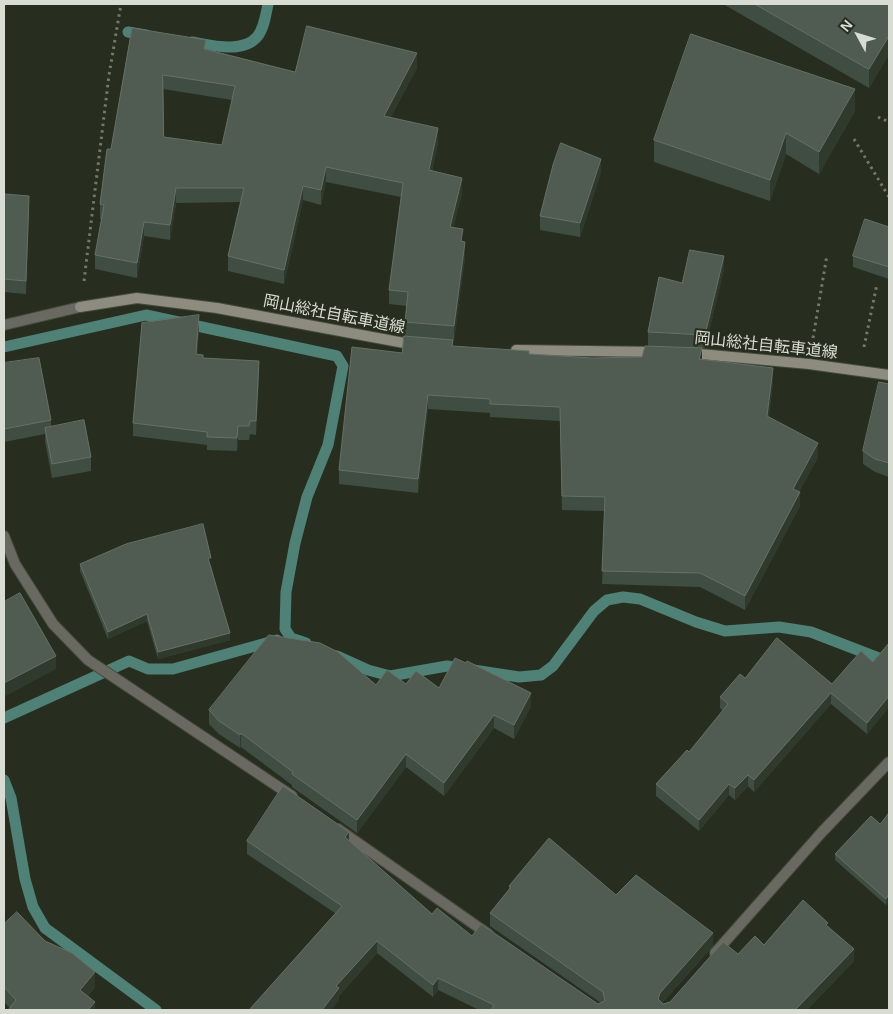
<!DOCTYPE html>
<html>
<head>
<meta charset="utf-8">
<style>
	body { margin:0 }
	#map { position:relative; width:893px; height:1014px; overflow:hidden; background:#282e1f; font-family:Helvetica,sans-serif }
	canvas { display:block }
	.frame { position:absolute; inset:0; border:5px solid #d8dcd3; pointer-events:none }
	.north { position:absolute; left:833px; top:10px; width:50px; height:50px; -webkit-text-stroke:4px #282e1f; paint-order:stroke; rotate:309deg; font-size:14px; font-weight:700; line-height:20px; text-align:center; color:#d8dcd3 }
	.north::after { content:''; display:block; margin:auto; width:18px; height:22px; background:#d8dcd3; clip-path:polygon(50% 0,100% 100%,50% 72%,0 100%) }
</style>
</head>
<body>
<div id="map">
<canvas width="893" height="1014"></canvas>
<div class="frame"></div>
<div class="north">N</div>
</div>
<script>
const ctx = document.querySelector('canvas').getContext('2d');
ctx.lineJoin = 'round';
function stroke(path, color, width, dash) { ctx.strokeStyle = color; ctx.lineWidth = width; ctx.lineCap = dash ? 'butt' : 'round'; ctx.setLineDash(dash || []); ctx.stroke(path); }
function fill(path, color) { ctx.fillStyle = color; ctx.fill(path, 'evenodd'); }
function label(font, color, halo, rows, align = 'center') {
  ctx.font = font + ' Helvetica,"Noto Sans JP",sans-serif'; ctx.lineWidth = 4.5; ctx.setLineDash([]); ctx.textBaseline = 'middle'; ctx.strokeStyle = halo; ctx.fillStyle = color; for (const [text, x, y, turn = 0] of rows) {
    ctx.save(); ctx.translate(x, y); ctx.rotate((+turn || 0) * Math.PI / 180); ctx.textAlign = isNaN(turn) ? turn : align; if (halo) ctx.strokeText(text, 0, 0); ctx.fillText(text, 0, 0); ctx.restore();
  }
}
stroke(new Path2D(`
	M128,32L146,35
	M192,42C210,45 242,54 257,37C264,29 266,14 268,4
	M4,347L146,315L337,356L343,366L328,445L307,497L295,543L286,592L285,629L291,638L306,643
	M337,656L368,670L390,676L447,666L519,677L541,675L553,666L594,611L607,600L623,597L640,599L696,622L725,631L779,627L811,632L889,662
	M4,718L129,661L148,669H173L277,640
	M4,780L11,798L25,879L33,907L45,928L156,1010`), '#4f8177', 11);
const street = new Path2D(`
	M4,325L80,307
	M4,536L15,564L53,624L88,660L292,796
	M338,829L488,934
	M715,953L822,832L889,762`);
const secondary = new Path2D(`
	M80,307L137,298L217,308L415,345
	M516,350L657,352
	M689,353L809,364L889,375`);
stroke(street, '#444a3c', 12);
stroke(secondary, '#444a3c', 12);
stroke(new Path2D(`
	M878,117L889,122
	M854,139L889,197
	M84,281L109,75L121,4
	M813,338L827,255
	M864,347L877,284`), '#73786b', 3, [2.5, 4]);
stroke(street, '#6a6961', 10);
stroke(secondary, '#8e8b7f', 10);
fill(new Path2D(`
	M723,4H889V54L869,88Z
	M132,28L206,49L295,72L417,68L390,118L438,143L432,171L462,193L453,228L463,242L465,257L454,340H453V346L529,354L592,358L642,357L648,346V332L682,283L724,269L705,348H702V359L773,382L769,417L818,457L799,492L800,506L745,610L700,587L602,584L605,511L562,510L560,421L490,417V413L428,409L418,493L339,484V470L402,353L405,336V322L407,306L389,304V290L401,197L326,182L321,205L303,200L284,284L228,271V256L240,202L176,203L170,240L144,236L137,278L95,269V255L102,219H100V204L111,149ZM163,89L232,100L222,145L164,137Z
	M855,111L819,174L786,154L770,201L654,162V140Z
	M601,172L580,237L540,230V216Z
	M4,194L29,209L26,294L4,292Z
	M889,227V279L853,267V256Z
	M199,329L197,355L203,358L259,374L256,435L250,434L249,440H238L237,451L207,450V445L133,436V423Z
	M4,363L51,420V427L91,457V471L52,478L45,441V434L4,442Z
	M889,384V477L875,472L863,464V451Z
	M80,564L211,565L230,640L158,659L147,621L108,639L80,571Z
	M889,643V707L867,734L831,704L754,792L748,786L735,800L729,795L699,831L656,796V784L689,752L723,711L720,708V697L745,678L832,684L873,662Z
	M406,684L439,688L531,706L514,739L494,728L444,796L406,767L357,833L292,787V785L241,747L240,748L219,734L209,724V710L376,685Z
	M889,813V901L886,905L835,860V854L880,824Z
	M247,841H349L432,914L598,1004L601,1003L490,926V913L509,890V886L616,895L713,946L662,1003L663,1004L670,1002L738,954L764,945L828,926L854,961L807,1010H479L438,990L433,997L377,953L339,996V1001L335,913L247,854Z
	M4,924L45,941L95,987L88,996L95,1010L10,1008L4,1002Z`), '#3f4d42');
fill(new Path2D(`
	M889,36V54L869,88V69Z
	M417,53V68L384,131V116Z
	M855,89V111L819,174V152Z
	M438,128V143L429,184V170Z
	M786,133V154L770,201V180Z
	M601,159V172L580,237V223Z
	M326,167V182L321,205V190Z
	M462,178V193L450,242V227Z
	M303,186V200L284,284V270Z
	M176,188V203L170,240V225Z
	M144,222V236L137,278V263Z
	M465,242V257L454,340V326Z
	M724,256V269L705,348V335Z
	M199,315V329L196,368V354Z
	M702,348V362L699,359Z
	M259,361V374L256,435V421Z
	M773,368V382L767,430V416Z
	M428,395V409L418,493V479Z
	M238,426V440L237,451V438Z
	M818,443V457L793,503V489Z
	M800,492V506L745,610V596Z
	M147,614V621L108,639V632Z
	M230,633V640L158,659V652Z
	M56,656V669L4,697V683Z
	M531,693V706L514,739V725Z
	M831,693V704L754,792V780Z
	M889,696V707L867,734V723Z
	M494,715V728L444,796V783Z
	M241,733V747L240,748V735Z
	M406,754V767L357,833V820Z
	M748,775V786L735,800V788Z
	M729,784V795L699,831V820Z
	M349,832V844L345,837Z
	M889,894V901L886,905V899Z
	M713,933V946L660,1005L658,999L660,993Z
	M377,941V953L339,996V1001L331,1010H322L336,986Z
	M854,949V961L807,1010H795Z
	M95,972V987L80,1005V990Z
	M438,978V990L433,997V985Z
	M95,1002V1010H88Z`), '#2f3a2d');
const building = new Path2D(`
	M755,4H889V36L869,69Z
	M307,26L417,53L384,116L438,128L429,170L462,178L450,227L463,229L461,241L465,242L454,326L405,322L408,292L389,290L403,183L326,167L321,190L303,186L284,270L228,256L244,188H176L170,225L144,222L137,263L95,255L104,205L100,204L107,149H111L132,28L206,40L204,49L295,72ZM163,75L235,86L222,145L164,137Z
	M691,34L855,89L819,152L786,133L770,180L654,140Z
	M561,143L601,159L580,223L540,216L553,165Z
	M4,194L29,196L26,281L4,279Z
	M865,219L889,227V267L853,256Z
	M690,250L724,256L705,335L648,332L659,277L682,283Z
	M199,315L196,354L203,355V358L259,361L256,421H250L249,426H238L237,438L207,437V432L133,423L142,323Z
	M404,336L453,340L452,346L529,351V354L592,358L642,357L645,346L702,348L699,359L773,368L767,416L818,443L793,489L800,492L745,596L700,573L602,571L605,497L562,496L560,407L490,404V399L428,395L418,479L339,470L352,347L402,353Z
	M39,358L51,420L4,429V363Z
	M879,382L889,384V463L875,459L863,451Z
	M84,420L91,457L52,464L45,428Z
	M203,524L211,558H208L230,633L158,652L147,614L108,632L80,564L126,544Z
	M20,593L56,656L4,683V602Z
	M269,635L320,643L338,652L376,685L387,670L406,684L416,671L439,688L455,658L466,663L467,661L531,693L514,725L494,715L444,783L406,754L357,820L292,774L293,772L241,733L240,735L219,721L209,710Z
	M777,638L832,684L861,651L873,662L889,643V696L867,723L831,693L754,780L748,775L735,788L729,784L699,820L656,784L687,750L689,752L728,704L720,697L740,674L745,678Z
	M283,786L349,832L345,837L432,914L437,908L472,936L481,924L598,1004L605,1001L603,992L490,913L511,887L509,886L549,838L616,895L636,875L713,933L660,993L658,999L663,1004L670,1002L723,942L738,954L755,936L764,945L803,900L828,923L826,925L854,949L795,1010H491L494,1005L438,978L433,985L377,941L336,986L339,988L322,1010H249L342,906L247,841Z
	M889,813V894L886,899L835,854L871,816L880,824Z
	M17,912L45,941L72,953L95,972L80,990L95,1002L88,1010H8L16,1000L4,987V924Z`);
fill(building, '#505c52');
stroke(building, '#657066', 1);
label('16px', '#d8dcd3', '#282e1f', [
	["岡山総社自転車道線",334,315,11],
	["岡山総社自転車道線",766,346,6]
]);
</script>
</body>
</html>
